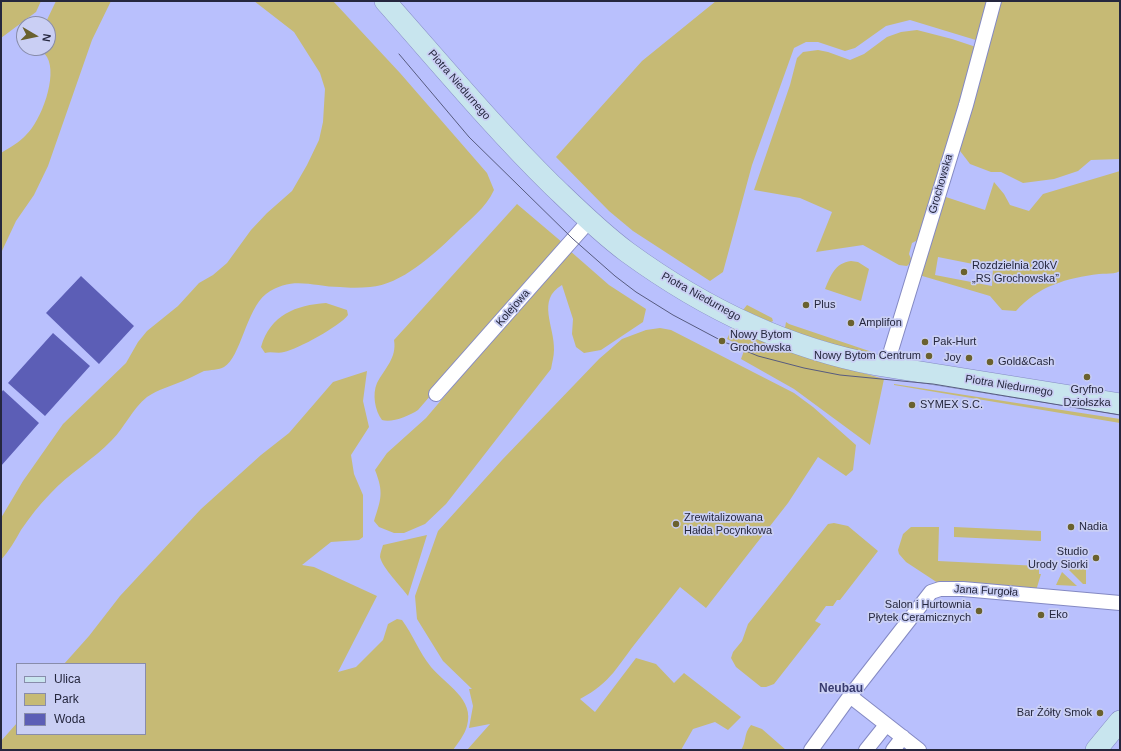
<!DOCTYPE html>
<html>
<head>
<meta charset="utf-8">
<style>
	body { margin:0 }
	#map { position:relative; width:1121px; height:751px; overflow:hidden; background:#b9c0fd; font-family:Helvetica,sans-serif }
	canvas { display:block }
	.frame { position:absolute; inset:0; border:2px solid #25273e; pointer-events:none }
	.legend { position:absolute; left:16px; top:663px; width:130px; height:72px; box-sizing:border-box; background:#cacff4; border:1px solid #888cab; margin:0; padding:5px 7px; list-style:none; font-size:12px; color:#25273e }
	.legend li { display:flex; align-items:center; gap:8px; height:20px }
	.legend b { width:20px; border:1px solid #888cab }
	.north { position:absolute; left:16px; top:16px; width:40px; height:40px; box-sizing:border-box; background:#cacff4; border:1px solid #888cab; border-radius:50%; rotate:99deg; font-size:11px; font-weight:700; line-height:16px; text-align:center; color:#25273e }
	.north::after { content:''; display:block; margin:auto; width:14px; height:18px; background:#6a612e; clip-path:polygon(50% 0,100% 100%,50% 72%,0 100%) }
</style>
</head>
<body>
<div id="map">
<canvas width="1121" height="751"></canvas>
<div class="frame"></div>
<ul class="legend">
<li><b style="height:5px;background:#c8e5ee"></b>Ulica</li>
<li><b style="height:11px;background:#c6ba75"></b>Park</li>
<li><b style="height:11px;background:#5c5eb6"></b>Woda</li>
</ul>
<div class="north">N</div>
</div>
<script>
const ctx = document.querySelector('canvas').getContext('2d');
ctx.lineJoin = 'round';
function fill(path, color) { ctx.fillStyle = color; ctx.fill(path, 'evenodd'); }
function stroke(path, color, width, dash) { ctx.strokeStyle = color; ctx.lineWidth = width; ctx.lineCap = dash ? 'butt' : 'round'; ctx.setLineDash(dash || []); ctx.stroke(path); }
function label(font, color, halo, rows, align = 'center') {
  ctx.font = font + ' Helvetica,sans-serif'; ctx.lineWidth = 3.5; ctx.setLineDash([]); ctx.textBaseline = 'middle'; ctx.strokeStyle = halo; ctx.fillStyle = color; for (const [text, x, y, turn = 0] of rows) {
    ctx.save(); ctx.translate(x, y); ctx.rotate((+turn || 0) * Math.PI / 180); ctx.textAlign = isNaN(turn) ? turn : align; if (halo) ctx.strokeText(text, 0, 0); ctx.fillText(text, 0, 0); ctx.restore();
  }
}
fill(new Path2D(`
	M1,1H41L36,12L1,38Z
	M56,1H111L92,40L48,166L34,195L16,221L1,253V153C9,148 20,142 26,135C41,121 58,76 47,57C45,54 42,51 39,48H48V24H45Z
	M254,1H333L400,73L487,173L494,190C486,208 469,220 455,234C434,254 401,285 370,287C360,288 349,288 340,287C313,287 292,275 266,294C246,310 241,357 224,367C219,370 210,370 204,371C197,374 191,378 183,381C171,386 159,389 147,397C132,409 125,427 112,440C93,460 69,473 50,494C39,505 30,517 21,530C15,541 9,551 1,560V518L23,481L63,424L126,363L138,342L147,331L178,306L199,283L213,275L227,263L251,230L267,213L292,191L307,165L319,140L323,122L325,89L320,73L294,32Z
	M716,1H991L979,41L910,20L886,26L855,48L845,51L818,42H806L794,48L752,165L723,272L710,281L633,231L609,211L556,157L642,61Z
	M1001,1H1120V159L1091,160L1078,171L1054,179L1023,183L1001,172H991L970,164L957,147Z
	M917,30L952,39L976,47L918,240L912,243L909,254L912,261L907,266L899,265L863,245L816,252L832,212L800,198L754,190L790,85L797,58L803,52L818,50L828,52L850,60L864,54L887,37L901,32Z
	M1120,171V271C1114,275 1106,273 1099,274C1067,278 1038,286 1016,311L1002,310L990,296L919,275L943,196L985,210L994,182L1004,194L1010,205L1029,211L1043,194ZM938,257L993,268L992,286L935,275Z
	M517,204L563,243L418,410C409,416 392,423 382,420C375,411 372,394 377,383C385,368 397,358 394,340Z
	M569,250L609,285L646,309L643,322L601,350L584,353L576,347L572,334L573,319L562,285C536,300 555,327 554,350C554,356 552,363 551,369L446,504L425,524L404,533H394L379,527L374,521C381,499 384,493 375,470L387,453L426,418Z
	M851,261L858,262L869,269L861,301L825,289C831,275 835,263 851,261Z
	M326,303L347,310L348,315C340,326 298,349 284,352C278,354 271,351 265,353L261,347C270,315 296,305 326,303Z
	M747,305L772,318L773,321L771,322L743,310Z
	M786,322L789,324L875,353L868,355L795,332L785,328Z
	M660,328L671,330L794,393L813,407L856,445L853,470L846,476L818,457L788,503L706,608L680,587C666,605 652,622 638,640C617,666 612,682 580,699L595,712L636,658L656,664L674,683L684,673L741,717L728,730L715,722L693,729L681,750H467L490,724L469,728L473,706L469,689H472L443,661L417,619L415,596L438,531L502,460L599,359L622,339L646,330Z
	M732,328L780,349L884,379L870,445L794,389L741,359L745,348L727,339Z
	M367,371L363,401L369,427L351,455L354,474L363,495V537L359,540L331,542L302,565L314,567L377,596L338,672L356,667L383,640L388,624L397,619L402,620C413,635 419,652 431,667C446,685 475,699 467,726C465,734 458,743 453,750H1V741L17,723V734H145V664H64L89,636L120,596L201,509L261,455L289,433L333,382Z
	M894,384L1120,419V423L894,385Z
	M834,523L848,526L878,551L840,600H837L833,606H826L815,621L821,624L774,684L766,687H761L736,667L731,658L733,652L742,641L748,624L828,524Z
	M911,527H939L938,561L1039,566V574H1041L1035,594L941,585L906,562L899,554L898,550L903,534Z
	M954,527L1041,531V541L954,537Z
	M427,535L408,596C401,586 383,569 380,557C380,553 382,549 383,545Z
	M1066,561L1086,562V584H1083L1066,567Z
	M1062,572L1077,586L1056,585Z
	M751,725L762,729L786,750H741C747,741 743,735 751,725Z`), '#c6ba75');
fill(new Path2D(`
	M81,276L134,326L99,364L46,313Z
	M53,333L90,366L45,416L8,383Z
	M3,390L39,423L1,466V393Z`), '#5c5eb6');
const street = new Path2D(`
	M886,367L966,105L994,1
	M436,394L589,221
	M850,696L919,750
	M811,750L850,696L931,592L940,589H963L1120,603
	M866,750L886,725
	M893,750L903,737`);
const secondary = new Path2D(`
	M385,1C440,63 493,127 552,185C576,208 600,232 627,252C701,306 786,348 877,365L1120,404
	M1096,750L1120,721`);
stroke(street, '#8489c3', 16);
stroke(secondary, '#8489c3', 22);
stroke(street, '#fff', 14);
stroke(secondary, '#c8e5ee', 21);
stroke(new Path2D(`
	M399,54L469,137L573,239L615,276L636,292L673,315L722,341L758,356L804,368L840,375L933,384L1120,415`), '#575b7f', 1);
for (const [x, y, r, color] of [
	[964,272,4,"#6a612e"],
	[806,305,4,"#6a612e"],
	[851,323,4,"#6a612e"],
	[722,341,4,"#6a612e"],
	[925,342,4,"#6a612e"],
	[929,356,4,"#6a612e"],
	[969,358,4,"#6a612e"],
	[990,362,4,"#6a612e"],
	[1087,377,4,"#6a612e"],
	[912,405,4,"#6a612e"],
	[676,524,4,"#6a612e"],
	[1071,527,4,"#6a612e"],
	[1096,558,4,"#6a612e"],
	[979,611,4,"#6a612e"],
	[1041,615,4,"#6a612e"],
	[1100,713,4,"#6a612e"]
]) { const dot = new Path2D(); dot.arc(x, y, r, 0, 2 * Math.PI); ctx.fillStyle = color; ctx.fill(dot); stroke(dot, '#cacff4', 1.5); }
label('11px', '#25273e', '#cacff4', [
	["Piotra Niedurnego",459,85,49],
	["Grochowska",941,184,-74],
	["Piotra Niedurnego",701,297,29],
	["Kolejowa",513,308,-49],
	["Piotra Niedurnego",1009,386,9],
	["Jana Furgoła",986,591,3]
]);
label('11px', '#25273e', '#cacff4', [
	["Rozdzielnia 20kV",972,266],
	["„RS Grochowska”",972,279],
	["Plus",814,305],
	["Amplifon",859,323],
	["Nowy Bytom",730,335],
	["Grochowska",730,348],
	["Pak-Hurt",933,342],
	["Nowy Bytom Centrum",921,356,"right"],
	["Joy",961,358,"right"],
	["Gold&Cash",998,362],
	["Gryfno",1087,390,"center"],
	["Dziołszka",1087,403,"center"],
	["SYMEX S.C.",920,405],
	["Zrewitalizowana",684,518],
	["Hałda Pocynkowa",684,531],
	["Nadia",1079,527],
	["Studio",1088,552,"right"],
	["Urody Siorki",1088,565,"right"],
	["Salon i Hurtownia",971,605,"right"],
	["Płytek Ceramicznych",971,618,"right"],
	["Eko",1049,615],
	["Bar Żółty Smok",1092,713,"right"]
], 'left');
label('bold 12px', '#393c6f', '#cacff4', [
	["Neubau",841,689]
]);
</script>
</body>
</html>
